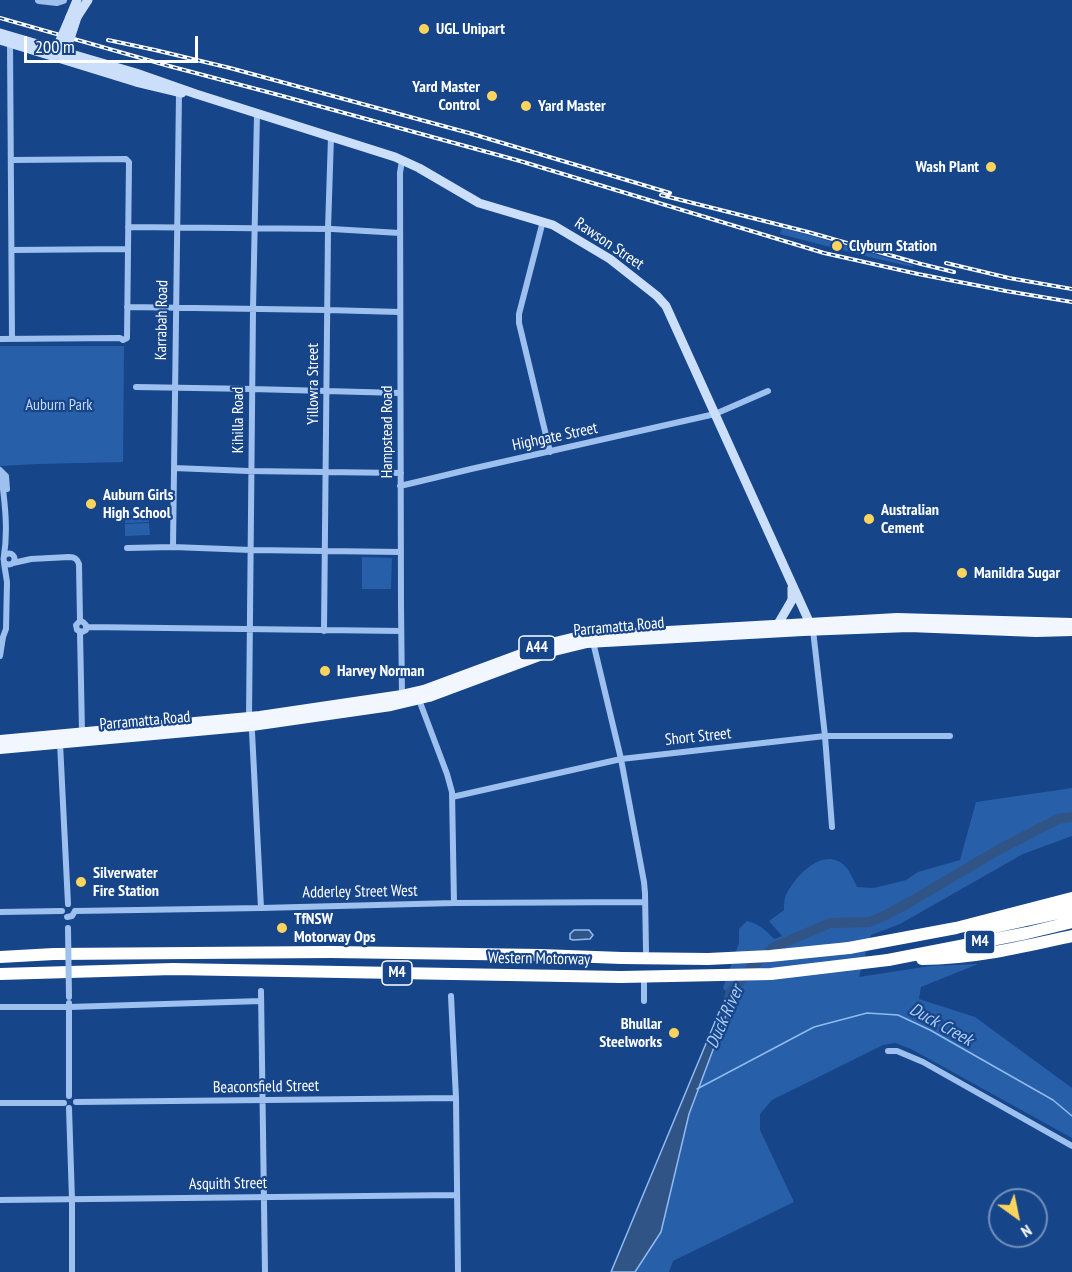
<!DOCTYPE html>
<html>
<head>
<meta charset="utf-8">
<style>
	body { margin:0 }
	#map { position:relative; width:1072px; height:1272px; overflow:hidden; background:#16458a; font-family:"PT Sans Narrow",sans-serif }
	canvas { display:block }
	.north { position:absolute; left:988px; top:1188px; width:60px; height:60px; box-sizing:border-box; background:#16458a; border:2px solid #738fb9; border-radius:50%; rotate:147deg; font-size:16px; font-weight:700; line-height:24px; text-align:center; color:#fff }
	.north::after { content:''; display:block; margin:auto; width:21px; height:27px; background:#ffd45c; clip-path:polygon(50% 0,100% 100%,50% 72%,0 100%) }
	.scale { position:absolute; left:24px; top:36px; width:174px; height:27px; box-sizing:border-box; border:3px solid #fff; border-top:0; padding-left:8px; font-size:18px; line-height:21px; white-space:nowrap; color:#fff; -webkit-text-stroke:4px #16458a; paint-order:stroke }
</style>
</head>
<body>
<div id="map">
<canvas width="1072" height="1272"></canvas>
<div class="north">N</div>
<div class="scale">200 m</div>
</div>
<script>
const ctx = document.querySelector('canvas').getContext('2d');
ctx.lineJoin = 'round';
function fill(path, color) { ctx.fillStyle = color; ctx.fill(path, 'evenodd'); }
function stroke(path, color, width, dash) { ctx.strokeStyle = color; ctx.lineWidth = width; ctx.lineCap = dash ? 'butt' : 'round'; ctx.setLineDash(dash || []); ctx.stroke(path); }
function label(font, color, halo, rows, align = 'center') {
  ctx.font = font + ' "PT Sans Narrow",sans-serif'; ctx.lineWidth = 4.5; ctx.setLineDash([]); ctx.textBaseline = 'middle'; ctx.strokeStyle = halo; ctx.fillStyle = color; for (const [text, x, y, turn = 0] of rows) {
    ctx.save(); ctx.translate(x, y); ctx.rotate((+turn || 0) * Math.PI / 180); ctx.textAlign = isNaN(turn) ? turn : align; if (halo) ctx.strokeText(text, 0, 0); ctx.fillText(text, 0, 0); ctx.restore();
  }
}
fill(new Path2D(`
	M782,228C826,239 869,253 913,265V267L865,256L780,234Z
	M0,346H124L123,462L38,464L0,466Z
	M149,510V522L125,523L124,511Z
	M149,523L150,535L125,536V524Z
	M362,557L392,558L391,589H362Z
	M1072,788V836L1023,854L900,924L871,935L859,977L930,966L978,964L921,987L919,999L975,1017L1072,1088V1138L911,1049L895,1043L883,1045L772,1100L760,1114V1130L794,1202L673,1261L669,1272H635L661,1232L689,1114L734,992L727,993L723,988L739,943V929L747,921C759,924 766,930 774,939L782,936L769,921L784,910C784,905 784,899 786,895C795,876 824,845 845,866C850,871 854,881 857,887L874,888L906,880L918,872L960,860L976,802Z`), '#285fa9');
const water = new Path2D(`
	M574,930H589L593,935L590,939L573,940L570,939V934Z
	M735,991L689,1114L661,1232L635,1272H611L727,993Z`);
fill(water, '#305486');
stroke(water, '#90bbf2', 1.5);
stroke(new Path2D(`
	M697,1089L814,1027L867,1013L898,1015L930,1030L1053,1100L1072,1116`), '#90bbf2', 1.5);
stroke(new Path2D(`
	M726,1005L731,992L750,969L774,947L830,923L869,922L886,915L910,902L998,850L1058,819L1072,817`), '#305486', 10);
stroke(new Path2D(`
	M10,43L12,339
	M257,113L253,309L249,717L252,732L261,908
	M402,160L400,173L401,606L402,696
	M543,221L519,314V323L550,452
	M128,227L332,229L400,233
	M12,250L127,249
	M127,307L327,310L400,312
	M0,339L120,338L123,340L127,338L129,162L126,159L11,160
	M136,387L252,389L400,393
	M174,468L248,471L401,473
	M0,470L6,476L7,489
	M0,476L2,480C5,505 8,530 4,556
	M400,486L471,469L715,414L768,391
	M173,547L179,93
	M127,548L173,547L251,550L401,552
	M3.5 559a5.5 5.5 0 1 1 11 0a5.5 5.5 0 1 1-11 0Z
	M13,563L31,559L69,557C75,557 77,559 79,564L80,621L76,625L77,630L82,632L86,630V625L83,622L80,621
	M87,627L401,631
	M813,630L825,736L832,827
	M324,631L328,229L331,137
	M80,632L82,732
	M593,642L621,759L644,882L645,893L646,951
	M0,656L3,637L6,629L7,582L4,563
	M418,697L447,774L452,792L454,903
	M60,743L68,904
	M452,797L621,759L825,736H950
	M75,911L261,908L454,903L645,902
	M0,912L62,911
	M67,917L72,916L75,911
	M261,991L265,1272
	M451,996L456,1098L458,1272
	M644,1001V983
	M69,1003V1096
	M0,1007H69L261,1001
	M888,1051H897L923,1062L1072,1146
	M76,1102L456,1098
	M0,1103H64
	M69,1108L72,1200V1272
	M0,1200L457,1195`), '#9ec0ef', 6);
stroke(new Path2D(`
	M39,0L57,2L63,0`), '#9ec0ef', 8);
stroke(new Path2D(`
	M70,17L77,0
	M77,17L88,0
	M0,33L136,73L196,94L395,157L419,168L479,203L553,225L610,259L657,296L666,306L812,628
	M0,40L136,82L182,93
	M778,624L792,600V588`), '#cbdefa', 9);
stroke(new Path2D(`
	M0,740L260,716L402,695L424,690L551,643L580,636L897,618L1072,623
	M0,749L252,726L391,706L429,697L550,652L587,643L803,631L909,627L1036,632L1072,631`), '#f2f7ff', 10);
stroke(new Path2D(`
	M976,931L1072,910
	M849,948L956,928L1072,898
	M0,957L54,954L331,952L540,955L622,958
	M922,959C973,959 1023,947 1072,936
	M888,960L1027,933L1072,922
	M0,974L173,969L621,977`), '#fff', 12);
const rail = new Path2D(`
	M0,18L169,66L275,94L520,161L824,253L918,274L1006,291L1072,302
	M108,40L155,50L230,68L469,133L670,193
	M661,195L808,232L921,264L954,272
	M946,263L1009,278L1072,289`);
stroke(rail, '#fff', 4);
stroke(rail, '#16458a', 1.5, [4.5]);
stroke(new Path2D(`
	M68,928L69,997`), '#9ec0ef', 6);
stroke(new Path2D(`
	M58,45L70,17
	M67,48L77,17`), '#cbdefa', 9);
stroke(new Path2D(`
	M622,958L708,959L770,956L849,948
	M621,977L771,974L888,960`), '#fff', 12);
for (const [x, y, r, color] of [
	[424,29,6,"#ffd45c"],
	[492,96,6,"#ffd45c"],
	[526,106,6,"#ffd45c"],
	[991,167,6,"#ffd45c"],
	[837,246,6,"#ffd45c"],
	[91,504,6,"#ffd45c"],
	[869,519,6,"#ffd45c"],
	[962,573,6,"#ffd45c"],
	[325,671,6,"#ffd45c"],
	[81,882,6,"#ffd45c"],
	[282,928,6,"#ffd45c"],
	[674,1033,6,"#ffd45c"]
]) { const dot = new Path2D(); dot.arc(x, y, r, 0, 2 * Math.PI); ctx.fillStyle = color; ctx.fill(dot); stroke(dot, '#16458a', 2); }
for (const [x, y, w] of [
	[537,648,36],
	[980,942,30],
	[397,973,30]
]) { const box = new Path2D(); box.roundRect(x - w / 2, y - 12, w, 24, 4.5); ctx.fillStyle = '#16458a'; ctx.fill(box); stroke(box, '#fff', 1.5); }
label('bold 15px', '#fff', null, [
	["A44",537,648],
	["M4",980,942],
	["M4",397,973]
]);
label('bold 16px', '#fff', '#16458a', [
	["UGL Unipart",436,29],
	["Yard Master",480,87,"right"],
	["Control",480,105,"right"],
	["Yard Master",538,106],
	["Wash Plant",979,167,"right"],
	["Clyburn Station",849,246],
	["Auburn Girls",103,495],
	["High School",103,513],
	["Australian",881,510],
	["Cement",881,528],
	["Manildra Sugar",974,573],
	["Harvey Norman",337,671],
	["Silverwater",93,873],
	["Fire Station",93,891],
	["TfNSW",294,919],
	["Motorway Ops",294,937],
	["Bhullar",662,1024,"right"],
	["Steelworks",662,1042,"right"]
], 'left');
label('16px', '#fff', '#16458a', [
	["Rawson Street",609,244,34],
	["Karrabah Road",162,320,-89],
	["Yillowra Street",313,384,-90],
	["Kihilla Road",238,420,-90],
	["Hampstead Road",387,432,-90],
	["Highgate Street",555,437,-12],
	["Parramatta Road",619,627,-5],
	["Parramatta Road",145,721,-5],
	["Short Street",698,737,-6],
	["Adderley Street West",360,892,-1],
	["Western Motorway",539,959,1],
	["Beaconsfield Street",266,1087,-1],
	["Asquith Street",228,1184,-1]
]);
label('16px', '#c4dbfb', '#16458a', [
	["Auburn Park",59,405]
]);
label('italic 18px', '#aacbf6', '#16458a', [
	["Duck River",725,1017,-66],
	["Duck Creek",941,1025,29]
]);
</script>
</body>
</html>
